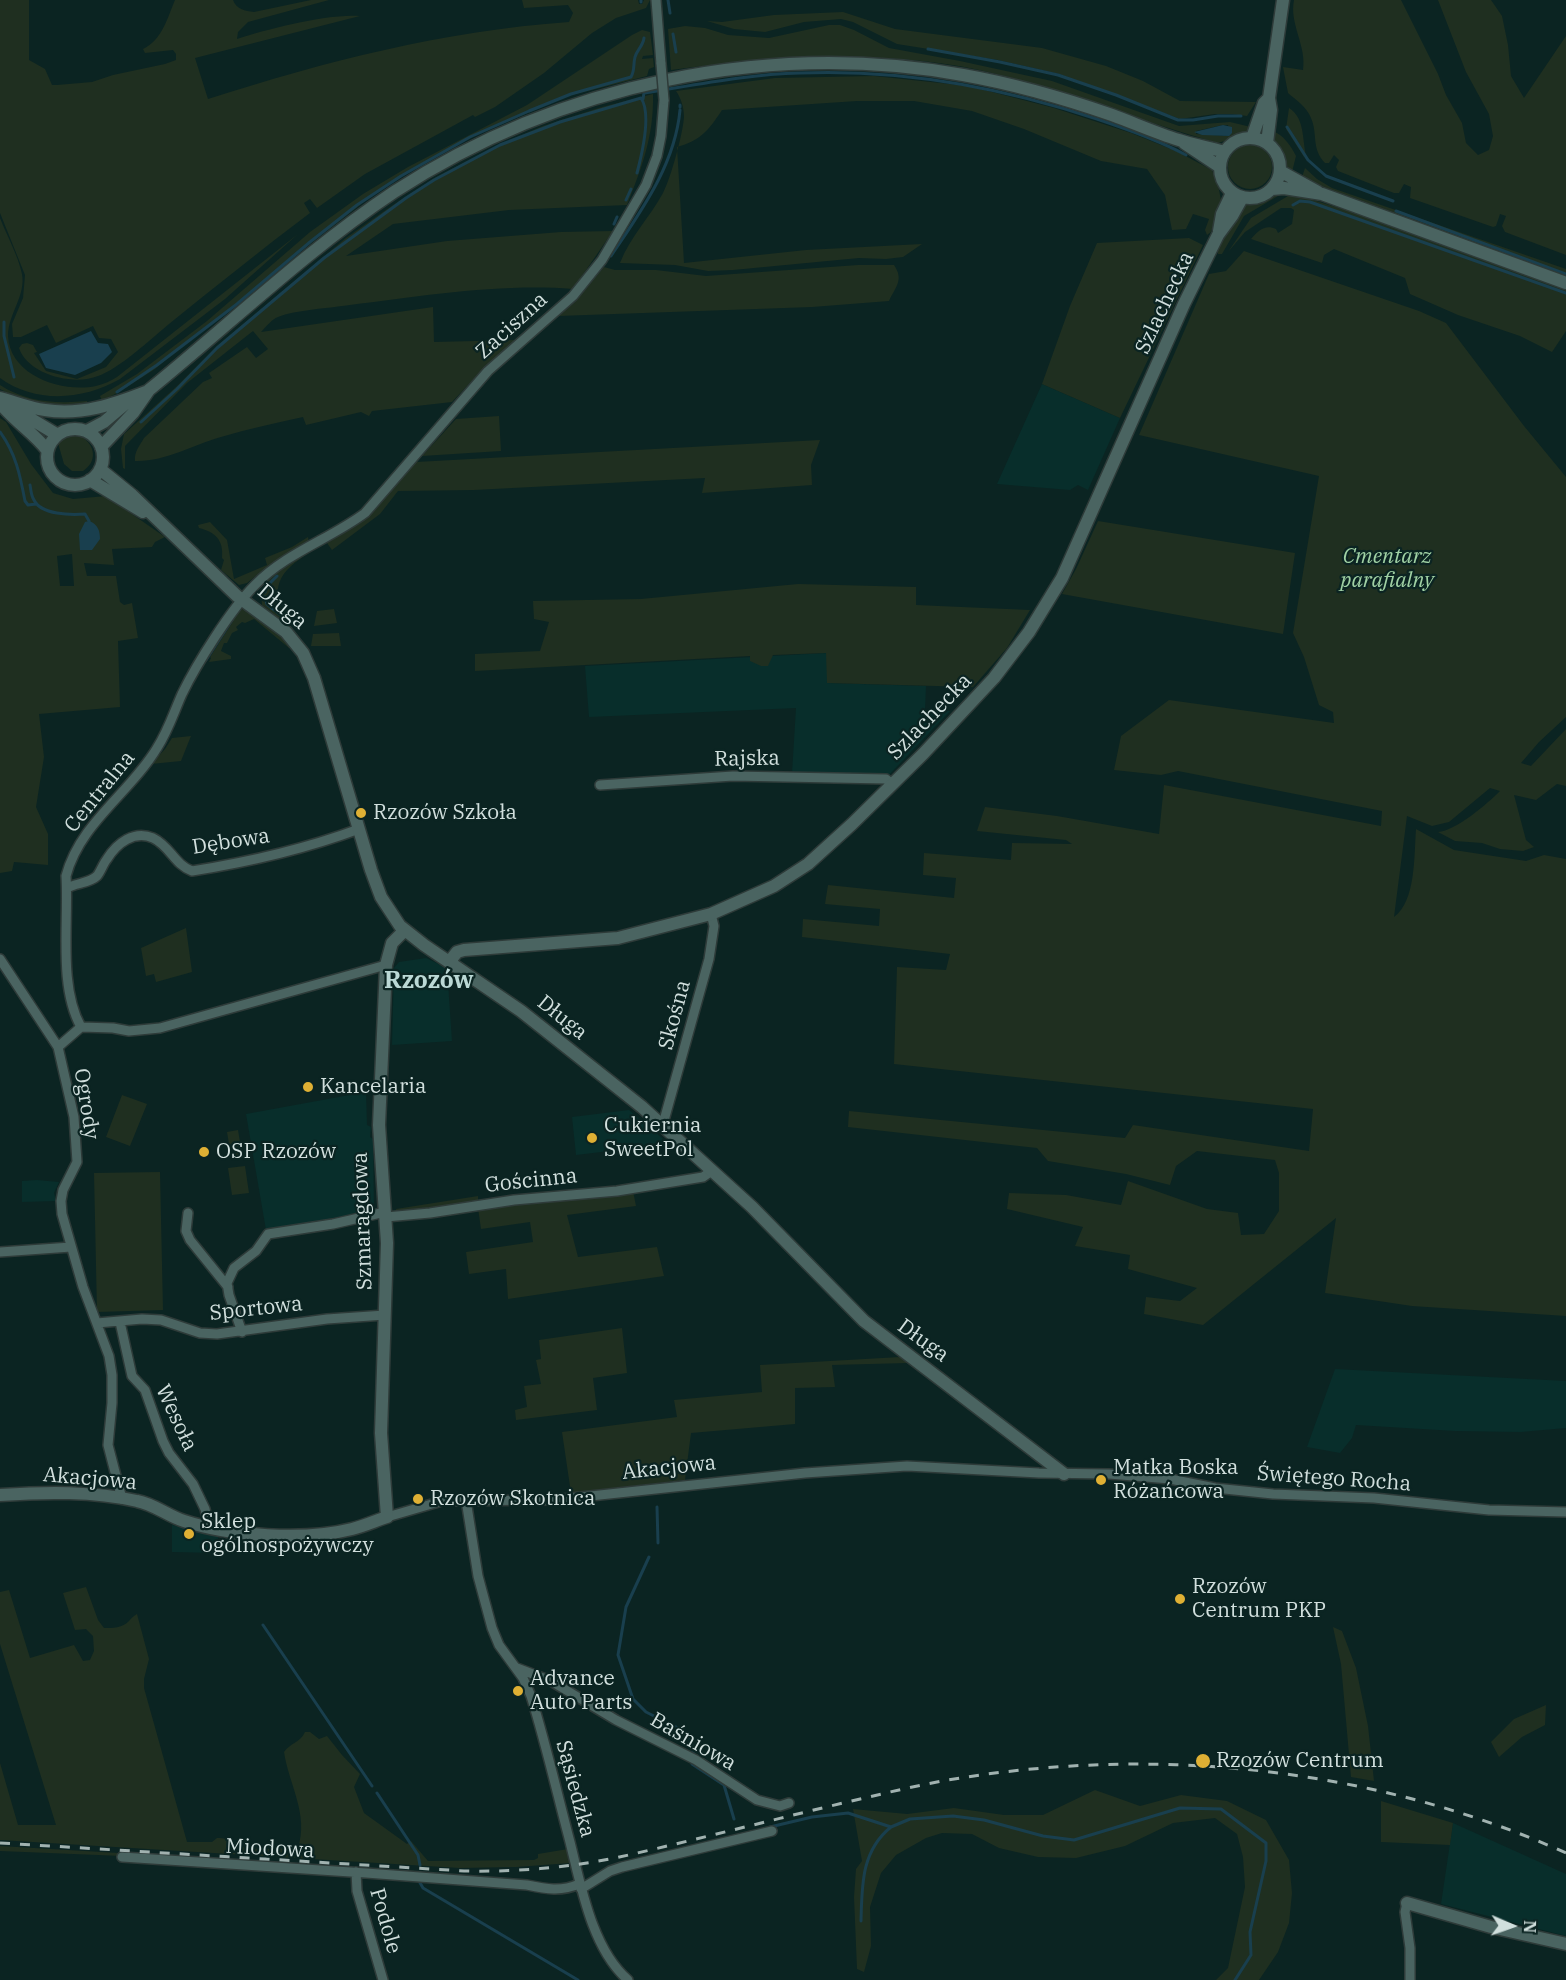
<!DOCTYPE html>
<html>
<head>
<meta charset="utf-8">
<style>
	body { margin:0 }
	#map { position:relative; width:1566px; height:1980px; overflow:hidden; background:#0b2422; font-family:"IBM Plex Serif",serif }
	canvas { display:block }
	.north { position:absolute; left:1482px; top:1896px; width:60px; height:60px; -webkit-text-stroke:4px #0b2422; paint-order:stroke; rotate:92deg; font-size:16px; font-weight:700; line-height:24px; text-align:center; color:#d1dfdd }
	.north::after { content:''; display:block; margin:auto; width:21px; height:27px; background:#d1dfdd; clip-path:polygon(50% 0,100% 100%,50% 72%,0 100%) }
</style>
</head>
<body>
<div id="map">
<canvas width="1566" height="1980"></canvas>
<div class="north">N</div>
</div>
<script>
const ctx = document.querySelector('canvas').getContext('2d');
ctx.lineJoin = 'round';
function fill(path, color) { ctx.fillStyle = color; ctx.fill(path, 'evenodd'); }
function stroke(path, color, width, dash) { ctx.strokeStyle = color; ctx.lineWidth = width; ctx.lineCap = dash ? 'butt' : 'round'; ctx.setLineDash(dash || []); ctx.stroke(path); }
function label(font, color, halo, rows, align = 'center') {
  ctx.font = font + ' "IBM Plex Serif",serif'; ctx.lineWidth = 4.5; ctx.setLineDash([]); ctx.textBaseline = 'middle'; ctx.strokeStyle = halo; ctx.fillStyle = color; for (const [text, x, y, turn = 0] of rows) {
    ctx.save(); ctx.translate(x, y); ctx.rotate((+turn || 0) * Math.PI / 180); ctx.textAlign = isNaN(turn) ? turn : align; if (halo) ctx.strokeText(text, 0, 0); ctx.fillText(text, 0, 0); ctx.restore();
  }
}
fill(new Path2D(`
	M1042,384L1120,418L1088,490L1078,485L1070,490L997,484Z
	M827,653V683L926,686L925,710L950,711L890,774L792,773L796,708L589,717L585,666Z
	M426,958L447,968L452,1041L392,1045L394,968L399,962Z
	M366,1092L367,1125L371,1127L370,1137L373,1139L374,1209L330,1219L266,1230L246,1114Z
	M629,1110L669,1144L576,1155L572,1117Z
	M37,1180L59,1182L54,1193L56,1201L22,1202V1181Z
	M1335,1369L1566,1381V1428L1521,1432L1455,1431L1356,1425L1352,1438L1340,1453L1307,1447Z
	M172,1525L218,1535V1553L172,1552Z
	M1453,1823L1566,1874V1936L1441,1904Z`), '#082e2b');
fill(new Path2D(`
	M0,0H29V60L45,69L52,85H57L92,82L113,75L165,64L176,60V54L173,50L145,53L143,49C162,40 167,19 175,0H233C236,9 245,11 254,12L311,0H329L248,22L238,32L237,39C266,29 331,13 360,16L195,58L208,99C327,61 443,31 569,22L573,13L568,5L524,8L522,0H638L639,4H642L644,0H650L646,8L616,18L592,33L544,73L495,107L475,117L473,115L365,174L317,208L310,199L304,203L310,213C262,249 215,287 169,324C151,339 119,369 98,376C74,386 28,375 19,348L22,344L27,343L33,345L37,352L34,353L46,371L77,379L106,367L118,352L111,339L99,338L93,326L56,343L47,325L21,337H13L12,324L23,298L25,275L0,213Z
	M1294,0H1401L1438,74L1446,95L1462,123L1466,143L1478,155L1489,150L1493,136L1489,114L1466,72L1438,0H1491L1502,16L1508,45L1511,76L1524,98L1566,36V255L1505,232L1502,226L1506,216L1500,214L1496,226L1493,227L1410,198L1411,187L1404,184L1399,193H1394L1338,171L1336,167L1339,160L1334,155L1329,163H1325C1311,148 1318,134 1311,118C1306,106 1297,101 1288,93L1283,67L1303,70C1307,46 1289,24 1294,0Z
	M843,12L895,29L1042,48L1106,66L1143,81L1180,101L1256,102L1247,116L1231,114H1215L1180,119L1059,74L998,60L897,44L853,22L841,19L804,22L765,32L734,29L707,21L722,22L774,15Z
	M829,25H840L854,30L889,48L960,61L1052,81L1179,126L1230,122L1251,127L1243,135L1218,143C1145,123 1075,94 1001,75C893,48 781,56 671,70L668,29L685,26L705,28L728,35L769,38ZM1223,125H1228L1229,136L1196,134V131Z
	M642,30L650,32L653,55L643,56L642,59L653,58L654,67L649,69L647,76L568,96L474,136L417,166L373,195L300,252L238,305L183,345L155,369L119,392L102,401L100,396L137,374L207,321L310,232L363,194L408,167L527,105L632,35Z
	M874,76L969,86L1054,108L1131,133L1176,151L1212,170L1218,185L1221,200L1211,232L1207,235L1205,230L1209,219L1193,214L1186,229L1172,230L1165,195L1147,169L1101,161L1024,129L972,111L914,101H857L722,110C709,130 700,141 677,147L684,263L806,250L922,244L903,257L886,259L859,258L733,270L708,271L675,265L620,263C630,237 650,217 663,193C671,178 683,133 684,117C684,108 681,98 676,91L775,78Z
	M653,94C654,136 642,167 627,205L509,210L393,224L346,256L447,241L561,232L613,231L573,289C503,283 420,296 350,305C331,308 295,310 278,317C272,319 266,327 261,332L433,307L434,342L516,340L484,368L452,402L372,411L369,416L361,412L306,425L303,417C276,423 248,429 221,437C193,445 164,462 135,461C134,452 140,445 144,438L203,382L212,378L209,373L247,347L256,358L268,349L253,331L187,383L125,446V469L123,468L121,449L124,434L176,387L218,345L346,238L393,205L436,177L498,145L543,126L602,107Z
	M1289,108C1305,118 1302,139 1306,155L1304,157L1286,129Z
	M1272,131C1283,134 1291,146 1296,156L1292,172C1285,167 1273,140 1272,131Z
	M1228 167a22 22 0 1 1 44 0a22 22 0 1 1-44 0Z
	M1305,168L1317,179L1332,188L1566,269V276L1340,195L1302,177Z
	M1279,191L1283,193L1244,216L1222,254H1218V248L1243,207C1249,202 1271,195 1279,191Z
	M1296,195L1360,214L1566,290V331L1552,352L1520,336L1458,315L1410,294L1405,278L1334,249L1324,255L1322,263L1251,239C1258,231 1265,224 1276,229L1278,233L1292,224L1294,210L1291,208H1281L1245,232L1228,252L1251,218L1288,196Z
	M0,218C7,236 18,255 22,274C26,296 8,314 8,336C10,376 62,393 96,386C104,384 111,381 117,377L298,234L225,299L120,379C83,400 36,404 0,378Z
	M1189,238L1203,245L1120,418L1042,384L1070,306L1097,243Z
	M1244,251L1419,311L1446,323L1524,426L1566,477V717L1539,742L1521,763L1531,766L1566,729V786L1557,784L1536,800L1514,795L1526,840L1534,847L1523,851L1500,849L1482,843L1455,841L1438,832C1456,831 1488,803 1500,791L1490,788L1449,822L1432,826L1407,816L1394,917C1416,901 1414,856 1416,829L1454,850L1526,861L1544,855L1566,859V1316L1412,1306L1325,1293L1336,1218L1203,1325L1144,1314L1146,1297L1180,1301L1197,1288L1128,1269L1130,1255L1075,1246L1083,1227L1007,1209L1009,1193L1066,1195L1121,1205L1128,1181L1207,1209L1238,1213L1241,1235L1264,1234L1279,1211V1173L1275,1160L1197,1151L1176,1166L1170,1185L1126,1174L1048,1161L1037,1148L848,1127L849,1111L1125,1138L1133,1125L1309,1151L1313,1109L894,1064L897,967L946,970L950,954L802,937L803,919L879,926L880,909L825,904L828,885L954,898L956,878L923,875L924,853L1011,860L1012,843L1072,844L1066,840L977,831L985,807L1057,816L1159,834L1164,785L1381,826L1382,811L1178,771L1161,775L1114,770L1121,736L1169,700L1334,723L1333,712L1319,705L1304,657L1293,633L1319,476L1139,435L1209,274L1226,271Z
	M858,265H894C904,280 896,286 889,301L812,307L558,316L575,302L604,267L615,270H656L706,276Z
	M0,385C26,402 56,404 87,401L89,407C56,407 30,406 0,389Z
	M499,416L501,451L422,456L456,419Z
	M0,418L6,422L31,464L53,493L73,499L106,496L165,537L155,542L152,547L112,549L114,565L84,563L87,576H116L120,602L124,605L132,603L138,638L118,641L120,707L39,714L44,757L36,807L48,834V865L14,862L12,871L0,873ZM72,554L74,586H60L57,556Z
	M69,435L82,437C96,446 97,462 83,471H72L64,464L58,443L60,440Z
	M820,440L811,465L812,485L702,493L705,478L474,490L398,491L380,514L332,550L327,543L363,519L416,462Z
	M1098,521L1295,553L1283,634L1062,594L1076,569Z
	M210,522L227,540L234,579L267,565L265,558L292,547L308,537L309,543L262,574L261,572L247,583L239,585L221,570L224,560L222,558C224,540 215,532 199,528L198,525Z
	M311,549L312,551C278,572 268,587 288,625L262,605L261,590L268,581L266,579L279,569Z
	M798,584L916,587V605L1030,610L1007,648L973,687L827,683L826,653L773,655L768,666H761L750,661V656L475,671V654L540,651L549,622L534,619L533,601L641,599Z
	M242,609C259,610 281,635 293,647L289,648L254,619L245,623L242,622L236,627L238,630L232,633L227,643H224L221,651L231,656V659L209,662L211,658L210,657L233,621L231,619Z
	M334,609L337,623L314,626L317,611Z
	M339,633L341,646H311L313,634Z
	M191,736L181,761L151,764L165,749L172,738Z
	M186,928L192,972L156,982L154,974L146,976L141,948Z
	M122,1095L147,1104L130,1146L106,1137Z
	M238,1130L242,1154L231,1156L227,1132Z
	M245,1166L249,1193L232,1195L228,1168Z
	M160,1172L163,1310L97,1312L94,1173Z
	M633,1191L636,1206L567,1215L578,1257L657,1247L664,1276L508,1299L506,1269L469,1274L466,1252L533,1242L530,1222L481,1229L478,1208Z
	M478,1196V1201L430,1210L397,1213L396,1209Z
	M622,1328L627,1373L593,1378L597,1410L516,1420L515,1410L527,1407L524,1386L541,1384L536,1360L541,1359L539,1340Z
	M900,1357L908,1363L832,1365L835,1387L795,1388V1424L691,1433L685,1480L571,1493L562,1432L677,1417L674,1400L762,1392L760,1365Z
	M86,1587L98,1620L104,1628C112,1628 123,1628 129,1621C131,1619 133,1616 137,1614L149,1659L144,1679V1688L187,1842H212L217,1838C233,1838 228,1844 239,1846C258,1851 279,1848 298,1848C309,1814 289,1785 284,1752C290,1743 300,1743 305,1732H310L319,1739L327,1736L342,1755L360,1774L354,1787L364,1813L407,1844L411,1841L428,1861L534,1860L538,1858V1854L568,1849L571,1863L516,1867L460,1868L0,1840V1763L18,1825H56L0,1644V1592L9,1590L30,1658L74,1645L83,1661L90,1660L94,1651L93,1636L86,1629L75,1630L63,1593Z
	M1333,1627L1342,1631L1356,1668L1368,1726L1374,1781L1351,1777L1341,1664Z
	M1546,1705L1545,1725L1522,1737L1499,1757L1491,1742L1514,1719Z
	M1095,1790L1140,1806L1181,1795L1227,1801L1266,1820L1289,1860L1292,1893L1289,1923L1278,1952L1259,1980H1216L1228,1968L1245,1887L1243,1857L1237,1834L1215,1818L1173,1823L1125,1846L1076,1858L1038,1857L999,1848L972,1834L942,1833L926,1838L896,1855L881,1873L870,1907L871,1946L864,1972L857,1969L854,1897L856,1869L862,1861L853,1809L907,1814L954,1808L1004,1815H1043Z
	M1381,1801L1453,1823L1450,1845L1381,1842Z
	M0,1846L357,1867L416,1871L415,1874L122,1856L0,1851Z`), '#1f2f20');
fill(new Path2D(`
	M1223,125L1232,127V133L1229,136L1202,135L1194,132Z
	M91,331L98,343L108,344L112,352L101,363L75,375L46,368L39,354Z
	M89,521C98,524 100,531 100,539L92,550H80L79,534L85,522Z`), '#193f4e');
stroke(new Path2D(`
	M641,0V2
	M668,0L670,13
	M673,34L676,52
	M928,49L1000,62L1058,75L1116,95L1178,120H1193L1218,116H1241
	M643,99L644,93L651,92C700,84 751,74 800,73C901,69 1001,87 1097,119C1127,129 1158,140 1186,155
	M680,107V105
	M1287,127L1308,160L1326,176L1393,201
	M626,200L631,189
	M1293,205L1300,201L1310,202L1566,293
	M1396,211L1566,274
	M614,224L617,217
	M611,256C641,211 675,165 680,110
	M4,322V336L14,377
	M117,392L157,365L237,304L310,242L357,205L401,176L470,137L529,111L571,94L631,77C635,70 633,65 635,57C637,50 643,46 644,38
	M141,422L177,389L217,348L324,258L406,198L434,180L500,145L560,122L641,98C652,114 642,154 637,173
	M0,432C16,454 20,475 25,501L28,505L36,504
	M30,485C31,490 31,496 34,500C41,515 71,515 85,514L89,521
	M265,592L267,586L277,576
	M265,597L267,604L282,616
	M206,660L232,620
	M657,1507L658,1543
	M649,1557L626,1607L618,1655L633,1699L646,1712L680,1729
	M263,1625L372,1786
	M689,1735L694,1753
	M692,1764L724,1785L734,1819
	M377,1793L418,1855L420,1865
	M770,1827L812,1817L848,1813L891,1827L910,1819L953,1816L984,1820L1043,1836L1074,1840L1180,1808L1221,1809L1266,1843V1861L1250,1932L1251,1955L1235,1980
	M419,1881L423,1888L578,1980
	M861,1921C862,1886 861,1851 891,1827`), '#193f4e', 3);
const street = new Path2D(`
	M656,0L661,64
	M600,785L733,776L886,779L892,784
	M67,888C76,883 90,883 97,876C101,871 103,864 107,859C117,843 134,830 153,838C170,846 175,865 192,871C249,862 305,849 359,829
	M0,959L58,1047
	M81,1027C58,986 69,922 66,876C80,823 130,793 157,748C168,731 174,712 182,694C197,663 231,609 255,585C286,553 330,539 365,513L488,371L573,296L602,260L646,185L657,156L661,136L664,100
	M663,1124L709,959L714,926L711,914
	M188,1213L186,1231L190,1240L228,1287
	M386,1217L430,1213L514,1200L617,1191L703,1177L713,1170
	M0,1252L71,1247
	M120,1322L132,1376L145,1390L163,1441L169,1453L193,1484L205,1509L209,1527
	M97,1323L142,1319L161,1320L200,1333L217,1334L327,1319L385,1315
	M242,1332L229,1295L227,1283L234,1268L256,1251L268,1234L333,1224L385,1212
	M122,1499L108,1445L112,1403V1375L109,1356L83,1287L62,1214L61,1201L63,1190L77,1162L74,1117L58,1047L81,1027L113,1028L129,1031L160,1028L386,965
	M466,1500L478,1576L492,1628L499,1645L523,1678L531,1696C546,1744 557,1793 570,1842C581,1886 592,1949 628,1980
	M387,1517L442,1501L553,1500L805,1473L907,1466L1039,1473L1109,1474L1170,1479L1215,1488L1273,1494L1374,1498L1489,1510L1566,1512
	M517,1668L551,1681L616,1720L696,1760L757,1800L780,1806L789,1803
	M122,1857L366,1873L527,1885C546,1889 561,1892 579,1884
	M356,1872L357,1891L383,1980
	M581,1889L610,1871L622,1867L772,1831
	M1407,1903L1405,1912L1410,1948V1980`);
const secondary = new Path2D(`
	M1220 168a30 30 0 1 1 60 0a30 30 0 1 1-60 0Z
	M1252,138L1264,103L1269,98
	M1184,143L1220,167
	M1267,143L1271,110L1269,98L1283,0
	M1280,171L1318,192
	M1272,189L1284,188L1322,194L1566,283
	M1219,231L1222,214L1232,193
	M0,398C15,402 29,408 45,410C81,416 115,404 148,391
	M0,403C14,421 33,432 47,450
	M11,407L56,434
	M47 457a28 28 0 1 1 56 0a28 28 0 1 1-56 0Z
	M87,431L104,422L130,400
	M101,447L133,413L149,390C230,324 307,250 394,192C560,84 768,40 963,75C1014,84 1063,98 1112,115C1134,123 1156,133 1179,140C1194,145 1209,147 1224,152
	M100,469L132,495L237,596L286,632L303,653L314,678L371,870L381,897L400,926L424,945L521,1011L642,1107L752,1207L864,1321L1064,1474
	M90,480L143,512
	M450,961L457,952L464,950L618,938L711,914L774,886L808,864L852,824L923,754L994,678L1029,632L1062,578L1184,304L1218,235L1232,216L1242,198
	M0,1495C45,1492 93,1491 137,1501C154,1504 168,1516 184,1521C230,1536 305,1541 352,1529C364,1526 375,1521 387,1517L381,1433L387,1243L379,1125L386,965L392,943L405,930
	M1407,1903L1491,1927L1566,1944`);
stroke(street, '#2e3b39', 12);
stroke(secondary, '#2e3b39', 15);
stroke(street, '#4a6461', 9);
stroke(secondary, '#4a6461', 12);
stroke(new Path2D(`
	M0,1843L464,1871C516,1872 564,1868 615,1858C692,1841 767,1821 843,1803C878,1795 913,1786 948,1780C1155,1745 1374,1767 1566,1853`), '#a1b2b0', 3, [10, 10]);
const streetBridge = new Path2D(`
	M661,64L664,100`);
stroke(streetBridge, '#2e3b39', 12, []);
stroke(streetBridge, '#4a6461', 9);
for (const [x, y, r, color] of [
	[361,813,6,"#dfb034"],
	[308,1087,6,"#dfb034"],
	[592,1138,6,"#dfb034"],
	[204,1152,6,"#dfb034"],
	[1101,1480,6,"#dfb034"],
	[418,1499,6,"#dfb034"],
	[189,1534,6,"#dfb034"],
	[1180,1599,6,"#dfb034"],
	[518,1691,6,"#dfb034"],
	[1203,1761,8,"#dfb034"]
]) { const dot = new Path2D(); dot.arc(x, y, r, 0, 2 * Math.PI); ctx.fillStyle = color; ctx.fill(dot); stroke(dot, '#0b2422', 2); }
label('21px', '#d1dfdd', '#0b2422', [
	["Szlachecka",1165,303,-65],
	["Zaciszna",512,326,-42],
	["Długa",282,607,40],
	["Szlachecka",930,717,-46],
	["Rajska",747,759,-1],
	["Centralna",100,792,-51],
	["Dębowa",231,842,-9],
	["Skośna",675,1015,-75],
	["Długa",562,1018,39],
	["Ogrody",86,1104,81],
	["Gościnna",531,1181,-6],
	["Szmaragdowa",363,1221,-92],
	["Sportowa",256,1309,-6],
	["Długa",923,1341,36],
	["Wesoła",176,1418,65],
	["Akacjowa",669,1468,-6],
	["Akacjowa",90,1479,5],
	["Świętego Rocha",1334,1479,4],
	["Baśniowa",693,1742,30],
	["Sąsiedzka",575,1789,75],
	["Miodowa",270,1849,3],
	["Podole",385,1921,74]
]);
label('italic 21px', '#a0d1a4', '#0b2422', [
	["Cmentarz",1387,557],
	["parafialny",1387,581]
]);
label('21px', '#d1dfdd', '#0b2422', [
	["Rzozów Szkoła",373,813],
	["Kancelaria",320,1087],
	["Cukiernia",604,1126],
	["SweetPol",604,1150],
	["OSP Rzozów",216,1152],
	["Matka Boska",1113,1468],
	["Różańcowa",1113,1492],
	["Rzozów Skotnica",430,1499],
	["Sklep",201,1522],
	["ogólnospożywczy",201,1546],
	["Rzozów",1192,1587],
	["Centrum PKP",1192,1611],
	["Advance",530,1679],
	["Auto Parts",530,1703],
	["Rzozów Centrum",1216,1761]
], 'left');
label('bold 24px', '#bbd8d5', '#0b2422', [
	["Rzozów",429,981]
]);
</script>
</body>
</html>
